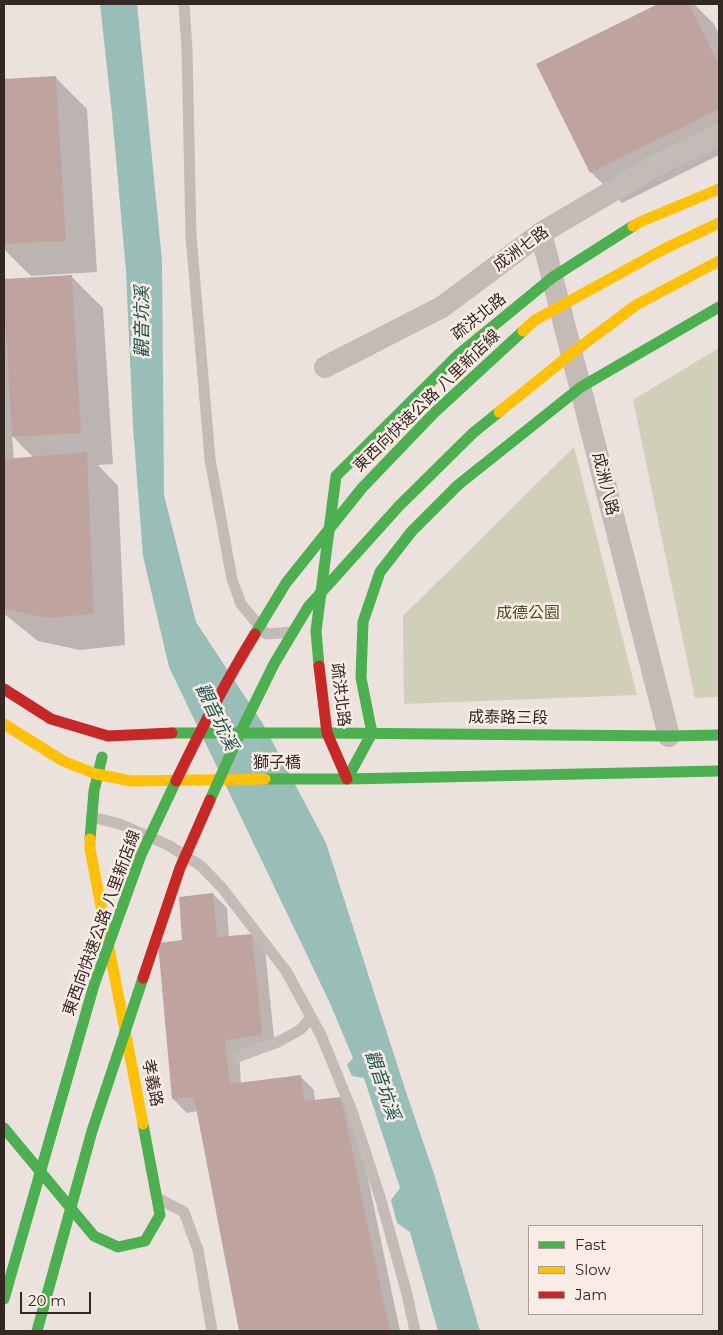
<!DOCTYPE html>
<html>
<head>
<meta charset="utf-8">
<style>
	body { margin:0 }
	#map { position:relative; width:723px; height:1335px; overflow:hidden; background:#ebe2dd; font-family:Montserrat,sans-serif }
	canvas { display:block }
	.frame { position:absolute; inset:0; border:5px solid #342825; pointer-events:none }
	.legend { position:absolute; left:528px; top:1225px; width:175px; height:90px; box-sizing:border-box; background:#f9ece4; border:1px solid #aa9e98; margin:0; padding:6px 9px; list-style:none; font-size:15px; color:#342825 }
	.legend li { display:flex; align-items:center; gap:10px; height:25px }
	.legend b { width:25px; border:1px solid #aa9e98 }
	.scale { position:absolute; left:20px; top:1292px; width:71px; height:22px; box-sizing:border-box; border:2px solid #342825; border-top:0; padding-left:6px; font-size:15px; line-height:18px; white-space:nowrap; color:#342825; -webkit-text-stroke:4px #f9ece4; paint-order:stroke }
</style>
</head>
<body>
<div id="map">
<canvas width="723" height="1335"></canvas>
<div class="frame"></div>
<ul class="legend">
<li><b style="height:6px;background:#4caf50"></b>Fast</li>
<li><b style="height:6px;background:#ffc107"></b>Slow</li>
<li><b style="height:6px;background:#c62828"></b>Jam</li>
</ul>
<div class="scale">20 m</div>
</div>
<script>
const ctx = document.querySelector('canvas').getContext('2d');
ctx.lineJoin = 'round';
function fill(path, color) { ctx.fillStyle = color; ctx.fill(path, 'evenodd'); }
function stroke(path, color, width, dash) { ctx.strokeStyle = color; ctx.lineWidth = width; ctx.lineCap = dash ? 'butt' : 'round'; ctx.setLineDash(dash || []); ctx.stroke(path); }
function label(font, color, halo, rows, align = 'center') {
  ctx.font = font + ' Montserrat,"Noto Sans TC",sans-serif'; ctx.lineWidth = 5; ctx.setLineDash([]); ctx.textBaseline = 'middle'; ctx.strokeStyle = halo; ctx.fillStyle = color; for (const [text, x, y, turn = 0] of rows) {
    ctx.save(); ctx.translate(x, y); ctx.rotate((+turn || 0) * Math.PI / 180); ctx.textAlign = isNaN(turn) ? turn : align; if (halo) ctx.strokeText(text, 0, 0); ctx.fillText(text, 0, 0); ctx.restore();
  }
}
fill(new Path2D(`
	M719,348V697L695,698L633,400Z
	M574,447L637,695L404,704L403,616Z`), '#d0cfb7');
fill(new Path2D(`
	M100,4H137L162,261L164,495L196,622L263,724L326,843L405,1089L435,1177L480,1331H438L410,1232L397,1223L391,1200L400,1188L364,1078L352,1076L347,1065L353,1058L329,1001L169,667L143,556L133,427L126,271L112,114Z`), '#99beb7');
fill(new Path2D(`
	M661,4H694L714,24L719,35V155L622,203L591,172L538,65Z
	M55,77L87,109L97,272L31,276L4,249V80Z
	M4,260L5,280L71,276L103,308L113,464L98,465L118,486L125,645L80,650L38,641L4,614V313L6,315L4,285ZM12,435L18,442L34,458L14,459Z
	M213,894L227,908L229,937L252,935L265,949L275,1048L239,1053L241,1084L300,1076L314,1090L315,1101L340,1098L354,1112L400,1331H240L198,1111L187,1113L173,1099L159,944L184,941Z`), '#0003');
fill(new Path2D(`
	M658,4H689L719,65V109L590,173L536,64Z
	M56,76L66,241L4,244V79Z
	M72,275L81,433L12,437L4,299V279Z
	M87,452L94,614L47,618L5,609L4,608V459Z
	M213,893L217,937L252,934L262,1035L225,1040L230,1084L301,1075L304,1101L341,1097L390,1331H239L194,1097L172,1099L158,943L182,940L179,897Z`), '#bfa39e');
stroke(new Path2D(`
	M184,4L187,49L191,236L210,459L232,579L241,604L266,634L292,632
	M92,817L120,824L168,845L201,866L223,889L286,971L321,1035L352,1111L380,1197L407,1294L415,1331
	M237,1057L278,1042L300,1030L311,1018
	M159,1199L184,1212L198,1250L212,1331`), '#c4bbb7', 11);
stroke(new Path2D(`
	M541,233L669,736
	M325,367L442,307L541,233L660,163L719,135`), '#c4bbb7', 22);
stroke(new Path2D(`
	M319,666L316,631L336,476L459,354L553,277L633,226
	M172,733H327L669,736L719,735
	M265,779H347L719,771
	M347,779L372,733L361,678L363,622L380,572L412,531L458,485L581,387L719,307
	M90,839L94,791L102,757
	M4,1128L94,1236L118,1247L145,1241L160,1215L143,1124`), '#4caf50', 11);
stroke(new Path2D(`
	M633,226L640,222L719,189
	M4,724L63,761L96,774L131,781L265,779
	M90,839V849L143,1124`), '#ffc107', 11);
stroke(new Path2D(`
	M319,666L327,733L347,779
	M4,689L51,719L108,736L172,733`), '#c62828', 11);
stroke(new Path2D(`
	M255,634L286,583L362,488L434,413L523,331
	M210,800L241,731L274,664L308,607L399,506L473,433L499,412
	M4,1299L94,985L141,855L176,781
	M37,1331L92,1131L143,978`), '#4caf50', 11);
stroke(new Path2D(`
	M523,331L535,320L666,248L719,223
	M499,412L572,353L636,305L719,261`), '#ffc107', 11);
stroke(new Path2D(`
	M176,781C200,731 226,681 255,634
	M143,978L180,868L210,800`), '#c62828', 11);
label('16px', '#342825', '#f9ece4', [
	["成洲七路",521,249,-36],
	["疏洪北路",479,317,-39],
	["東西向快速公路 八里新店線",427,401,-44],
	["成洲八路",605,484,76],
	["疏洪北路",340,695,83],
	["成泰路三段",508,718,1],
	["獅子橋",277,763],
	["東西向快速公路 八里新店線",102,923,-70],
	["孝義路",152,1083,79]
]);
label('16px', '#4a5229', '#f9ece4', [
	["成德公園",528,613]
]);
label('italic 18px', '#1b5550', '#f9ece4', [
	["觀音坑溪",143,322,-90],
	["觀音坑溪",216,717,64],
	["觀音坑溪",382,1085,71]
]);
</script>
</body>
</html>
